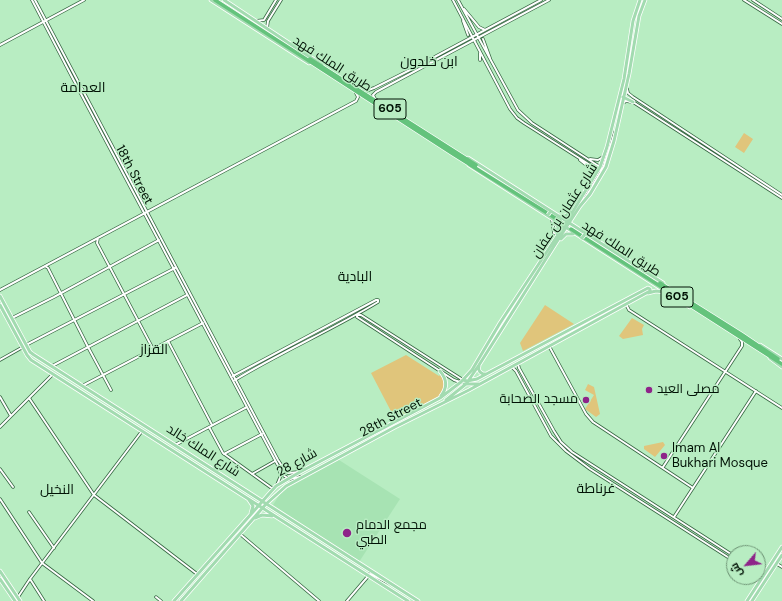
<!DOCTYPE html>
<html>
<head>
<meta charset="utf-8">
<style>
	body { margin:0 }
	#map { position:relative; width:782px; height:601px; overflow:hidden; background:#b8edc2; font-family:"DM Sans",Cairo,sans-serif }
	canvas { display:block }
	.north { position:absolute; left:726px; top:545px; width:40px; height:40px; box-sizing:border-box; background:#b8edc2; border:1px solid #6f9576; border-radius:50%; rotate:242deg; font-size:11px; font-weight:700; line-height:16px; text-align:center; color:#011205 }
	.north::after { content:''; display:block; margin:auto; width:14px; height:18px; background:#8e2489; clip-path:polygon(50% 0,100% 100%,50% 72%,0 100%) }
</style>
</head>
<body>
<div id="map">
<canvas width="782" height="601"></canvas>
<div class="north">ش</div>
</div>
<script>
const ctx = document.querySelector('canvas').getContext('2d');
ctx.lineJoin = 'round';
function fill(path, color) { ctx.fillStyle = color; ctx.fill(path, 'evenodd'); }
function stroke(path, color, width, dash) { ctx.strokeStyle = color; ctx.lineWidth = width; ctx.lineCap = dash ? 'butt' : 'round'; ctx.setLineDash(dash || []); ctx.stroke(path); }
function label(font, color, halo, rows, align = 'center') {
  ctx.font = font + ' "DM Sans",Cairo,sans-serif'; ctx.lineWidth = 3; ctx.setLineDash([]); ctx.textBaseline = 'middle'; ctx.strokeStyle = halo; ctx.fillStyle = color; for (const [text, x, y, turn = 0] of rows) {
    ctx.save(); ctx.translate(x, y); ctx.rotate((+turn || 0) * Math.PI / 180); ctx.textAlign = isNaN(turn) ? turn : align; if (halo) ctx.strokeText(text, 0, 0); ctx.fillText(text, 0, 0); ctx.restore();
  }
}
fill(new Path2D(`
	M339,460L400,499L359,562L273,505L282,491Z`), '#a7e3b3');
fill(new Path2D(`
	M744,133L753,139L744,153L735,147Z
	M545,305L574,324L523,351L520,343Z
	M632,318L644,325L642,329L643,335L623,339L619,336Z
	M406,355L439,376L440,375C446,382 444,388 441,395L395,419L371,373Z
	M588,384L594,387L600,414L596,417L585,409L594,395L585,390Z
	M663,442L665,445L655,457L644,449V446Z`), '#e0c57b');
stroke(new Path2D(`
	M561,220L572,228`), '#9dcca6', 3.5, [3.5, 2]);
const minor = new Path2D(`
	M32,0L71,75L283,475L289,479L300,477
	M35,0L278,460L284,469L288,473L299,472
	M453,0L510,109L517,118L524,123L598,170H602L604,165L615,132
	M458,0L518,110L532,123L600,167L602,170L585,198
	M744,0L782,24
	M753,0L782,19
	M464,9L479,27L485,30
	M256,21L264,20L276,0
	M463,21L468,35
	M267,28L268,21L281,0
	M483,39L490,58
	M0,45L84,0
	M480,60V53
	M627,89L628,93L633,97L782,195
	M363,92L374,88L414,68L541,0
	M375,99L373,95L376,92L549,0
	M623,103L626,101L633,102L782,198
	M590,159L598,160L603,157
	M580,160L591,169L594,173L593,177
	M552,219L554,233L557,234
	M98,238L97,243L153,349
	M45,266L48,268L88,347L111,390
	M0,290L356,101L358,97L356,93
	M626,304L629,310L782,408
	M357,315V317L454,380L460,382
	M358,315H361L463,380
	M12,318L54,297L159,240
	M168,341L212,425
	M26,345L175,268
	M549,346L586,414L593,422L693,488
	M0,360L23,347
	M518,364L519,368L554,431L561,442L572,452L734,556
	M53,367L54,365L187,295
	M512,367L516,371L551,436L566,451L590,469L734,561
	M233,376L376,300H378V302C332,330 281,352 235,380
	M82,386L203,323
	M0,397L11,416
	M29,398L94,495L197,574
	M0,427L53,374
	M209,427L223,453L273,489
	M175,445L247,407
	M224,454L262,434
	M663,467L742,346V342L740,339
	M0,469L13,487
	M252,474L275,461
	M277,485L281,475L280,472
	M0,499L42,563L93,601
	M29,512L54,548
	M674,517L756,391
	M240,534L319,601
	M777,564L782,567
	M758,572L764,575
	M30,579L44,601
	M18,597L30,579L142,431
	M156,597L161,601
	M347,601L370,574L391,584`);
const major = new Path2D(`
	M211,0L309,63
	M224,0L322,65
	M623,97L633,102
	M468,158L663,283
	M469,165L690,307
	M560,216H565L571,212
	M554,221L558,227L557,234
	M561,239L566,234H573
	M648,293L656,291L664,292
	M0,296L30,352L34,355L418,601
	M0,305L27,355L31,360L408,601
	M760,345L782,359
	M770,358L782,367
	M479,366C478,370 479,372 483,374H485
	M440,371C447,379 448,387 441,396
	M464,384H479
	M446,400L466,384L479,365L556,243L580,206L590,194L606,167L614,141L629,74L639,16L645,0
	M249,500L253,506L251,513
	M255,518L262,515L272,516
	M0,571L20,601
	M0,579L15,601
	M174,601L276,486L300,472L440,398L461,382L472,370L500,323L567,221L600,167L607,147L624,79L633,21L640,0
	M181,601L266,504L286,486L395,427L469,390L650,291V289L648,288L477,379L467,381L463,380
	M747,601L782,547
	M752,601L782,555`);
const highway = new Path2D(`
	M215,0L453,154L560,221
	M310,59L476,165
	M571,229L782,364
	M660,283L741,334L778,359`);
stroke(minor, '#356541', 3.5);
stroke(major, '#fff', 4.5);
stroke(highway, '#fff', 5);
stroke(minor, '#fff', 2);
stroke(major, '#a2dbb0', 3);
stroke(highway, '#64c37c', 3.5);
const majorBridge = new Path2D(`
	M548,215L550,212
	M582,238L585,234`);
stroke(majorBridge, '#fff', 4.5, []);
stroke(majorBridge, '#a2dbb0', 3);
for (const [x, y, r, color] of [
	[649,390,4,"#8e2489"],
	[586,400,4,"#8e2489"],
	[664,456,4,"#8e2489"],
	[347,533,5,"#8e2489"]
]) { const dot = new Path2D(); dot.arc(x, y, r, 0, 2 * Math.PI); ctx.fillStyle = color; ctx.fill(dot); stroke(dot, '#b8edc2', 1.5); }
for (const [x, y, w] of [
	[390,109,32],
	[677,297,32]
]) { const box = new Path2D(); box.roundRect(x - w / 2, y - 10, w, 20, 3); ctx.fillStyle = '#b8edc2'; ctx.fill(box); stroke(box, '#011205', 1); }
label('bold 12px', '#011205', null, [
	["605",390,109],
	["605",677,297]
]);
label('13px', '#011205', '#b8edc2', [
	["طريق الملك فهد",332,64,33],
	["18th Street",134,175,62],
	["شارع عثمان بن عفان",565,211,-57],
	["طريق الملك فهد",621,249,33],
	["28th Street",391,418,-28],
	["شارع الملك خالد",203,451,33],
	["شارع 28",297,463,-29]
]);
label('13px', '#011205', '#b8edc2', [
	["مصلى العيد",657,390],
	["مسجد الصحابة",578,400,"right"],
	["Imam Al",672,449],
	["Bukhari Mosque",672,464],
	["مجمع الدمام",356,526],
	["الطبي",356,541]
], 'left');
label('14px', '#011205', '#b8edc2', [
	["ابن خلدون",429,62],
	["العدامة",83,88],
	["البادية",355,277],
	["القزاز",154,350],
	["غرناطة",596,489],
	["النخيل",57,490]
]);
</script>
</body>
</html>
